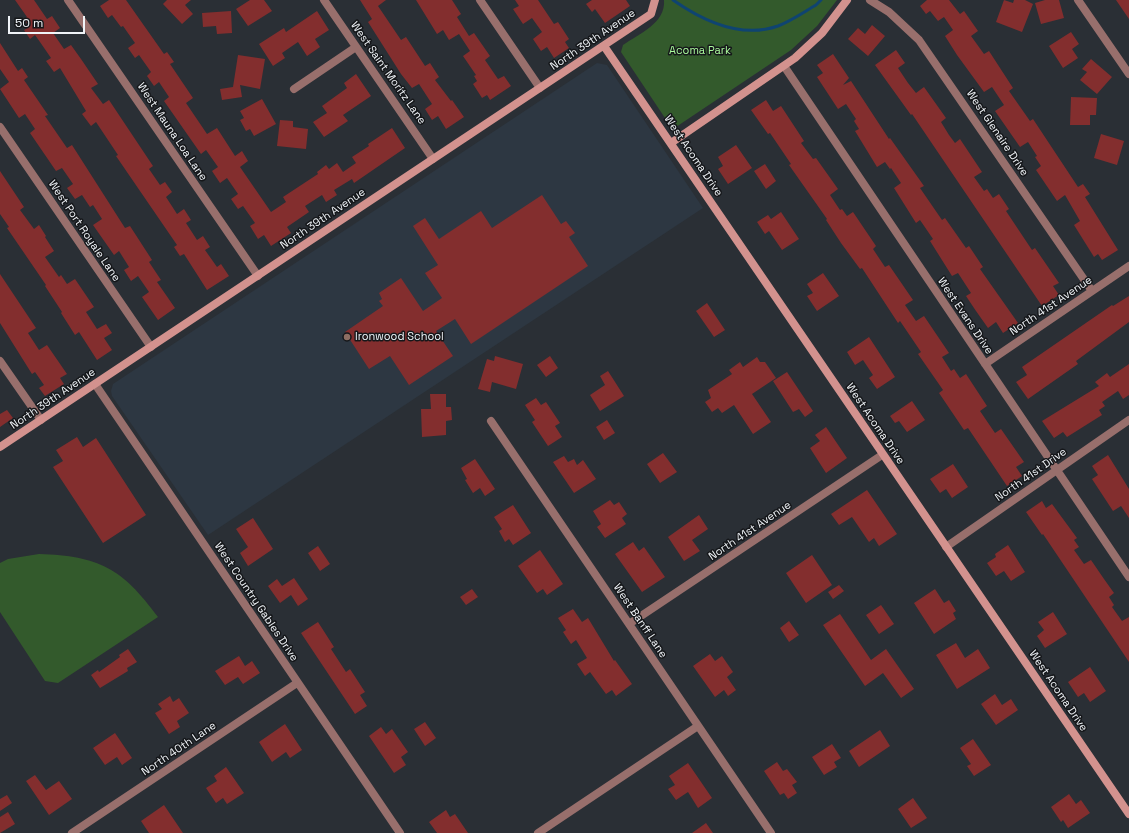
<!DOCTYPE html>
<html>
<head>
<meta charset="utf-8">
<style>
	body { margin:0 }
	#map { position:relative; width:1129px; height:833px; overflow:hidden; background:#2a2f35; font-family:"Space Grotesk",sans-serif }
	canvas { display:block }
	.scale { position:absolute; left:8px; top:16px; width:77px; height:18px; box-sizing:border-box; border:2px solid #f0f4f8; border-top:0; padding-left:5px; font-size:12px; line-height:14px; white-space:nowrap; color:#f0f4f8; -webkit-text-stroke:3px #15171a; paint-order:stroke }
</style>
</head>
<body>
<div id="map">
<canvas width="1129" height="833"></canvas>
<div class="scale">50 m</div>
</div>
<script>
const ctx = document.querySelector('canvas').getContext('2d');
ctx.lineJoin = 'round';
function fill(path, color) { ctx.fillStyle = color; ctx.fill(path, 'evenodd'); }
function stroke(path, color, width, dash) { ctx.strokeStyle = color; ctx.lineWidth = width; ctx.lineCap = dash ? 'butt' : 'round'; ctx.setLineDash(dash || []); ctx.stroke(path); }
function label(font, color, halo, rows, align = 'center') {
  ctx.font = font + ' "Space Grotesk",sans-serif'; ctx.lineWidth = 3; ctx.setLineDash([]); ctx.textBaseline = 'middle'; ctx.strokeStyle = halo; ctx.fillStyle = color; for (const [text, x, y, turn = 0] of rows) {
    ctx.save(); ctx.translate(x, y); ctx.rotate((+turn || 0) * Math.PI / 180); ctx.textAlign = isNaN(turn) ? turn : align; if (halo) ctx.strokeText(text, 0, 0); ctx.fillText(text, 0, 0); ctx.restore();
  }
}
fill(new Path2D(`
	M597,63L607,65L703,208L208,535L112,396L111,391L113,384Z`), '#2d3742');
fill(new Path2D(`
	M664,0H837L817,26L791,50L676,127L669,124L621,52L623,45C639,34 666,23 664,0Z
	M39,554C99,556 122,568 158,617L58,683L45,681L0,612V563L8,559Z`), '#335a2c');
stroke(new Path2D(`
	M673,0C703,21 741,39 778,26C791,21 804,12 816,5L821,0`), '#0f4471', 3);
fill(new Path2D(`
	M15,0H34L47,19L52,16L60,28L53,33L64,49L71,45L81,59L98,84L91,88L103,104L109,100L153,166L149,169L160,185L165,182L172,192L166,197L177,214L184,209L191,220L186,223L197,240L203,236L210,247L205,250L217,267L221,264L229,276L207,290L184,254L180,256L174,247L177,245L116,156L118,155L96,122L91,126L82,114L86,111L60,68L54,72L46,61L51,58L40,42L35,35L30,39L24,30L29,27L24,19L27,17Z
	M109,0H126L164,54L167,52L174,62L170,64L193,98L186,103L207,134L217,128L235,156L242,151L248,161L240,167L271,212L286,202L283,197L318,174L317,172L326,165L329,169L337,163L343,172L356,163L352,157L369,146L368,144L392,128L405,148L354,183L352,179L334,190L337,195L326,202L322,195L305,206L309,212L287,227L291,233L271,246L264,235L258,239L250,226L255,223L243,206L238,209L231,199L238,194L227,178L220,183L212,171L218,167L206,150L201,154L164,101L169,97L159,82L154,86L147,76L151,72L139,55L135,58L128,48L135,43L123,26L121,27L112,15L108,18L100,6Z
	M167,0H191L185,5L193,14L182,24L163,4Z
	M250,0H264L272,11L248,26L236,9Z
	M360,0H386L378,6L401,40L406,37L425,66L430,63L439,77L435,80L451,101L452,100L464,117L446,129L438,116L432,120L425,109L432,104L419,84L412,88L401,74L368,22L372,19Z
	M416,0H452L461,14L457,17L469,36L474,33L490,56L485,60L498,79L504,76L511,86L490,100L487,95L482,98L473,84L477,81L474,76L476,75L463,56L470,51L459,34L449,40L443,30L437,34Z
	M515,0H538L554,24L558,22L569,39L565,42L569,48L554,58L547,47L541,51L533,39L542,32L532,18L523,24L513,9L519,6Z
	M592,0H626L630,6L605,23L595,9L592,12L586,4Z
	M927,0H949L960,14L964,11L978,31L971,36L984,54L989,51L1013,88L1009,91L1030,121L1033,119L1078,187L1083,184L1090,194L1085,197L1118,250L1102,260L1098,254L1094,257L1074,225L1080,221L1065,195L1057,201L1036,170L1041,166L1035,157L1037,156L1028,142L1020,147L995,111L1004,105L992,87L984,92L957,55L945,36L953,30L944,17L938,21L930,11L926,14L920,6Z
	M1004,0L1013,3L1014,0H1025L1033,4L1022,32L996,22Z
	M1045,0H1059L1064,18L1041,24L1035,3Z
	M1116,0H1129V19Z
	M231,11L232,33L217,34L216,26L203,27L202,13Z
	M317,11L329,30L315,39L320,47L307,56L298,42L282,53L285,58L273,66L259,44L284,28L286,32Z
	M872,25L885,36L868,56L848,39L858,28L865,34Z
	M1071,32L1079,44L1072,49L1078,58L1063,68L1049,46Z
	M0,43L18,71L22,68L28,77L24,80L48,115L45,116L67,148L72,145L125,228L130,226L152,260L149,262L161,280L157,282L175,308L158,320L142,297L149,292L138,276L131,281L124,270L129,267L119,251L114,255L93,225L102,219L93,205L90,207L82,195L75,199L67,188L73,184L62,168L56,171L30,133L35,129L25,114L19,118L0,89L9,82L0,69Z
	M896,50L905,63L898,68L908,83L916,93L924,87L946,118L941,122L949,135L955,143L960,139L982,172L974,177L984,191L987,189L993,198L999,194L1009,209L1006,211L1032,250L1035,248L1059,283L1053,286L1059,295L1042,306L912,114L911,115L875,65Z
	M833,54L849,78L843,85L851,81L889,139L890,138L924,186L920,188L942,220L945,218L966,248L969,246L983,267L980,269L1018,323L1003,333L996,322L988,328L976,311L966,296L971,293L958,273L952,276L930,241L933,239L920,220L916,223L894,188L901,183L891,168L890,169L885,162L877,167L855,131L859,129L854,121L856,119L846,104L838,109L817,77L823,73L817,65Z
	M238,55L265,59L260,89L240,85L242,97L222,100L220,89L233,87Z
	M1091,59L1112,77L1097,94L1080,80L1087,72L1082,69Z
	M356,74L371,96L343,115L348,121L324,137L313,122L327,113L322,106L347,88L344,83Z
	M1071,97L1097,98L1096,115H1090V125H1070Z
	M262,99L276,124L254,136L250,129L246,131L240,120L244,118L240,111Z
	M766,100L773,111L781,106L804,141L801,143L813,159L816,158L838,189L830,195L840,210L842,209L847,216L853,212L876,246L873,249L885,267L889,265L913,300L905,305L916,321L924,316L949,353L942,357L951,371L954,369L960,378L966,374L987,406L980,411L995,433L1001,429L1024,462L1016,467L1022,476L1007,486L968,428L964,430L939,393L943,390L918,354L921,352L900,321L898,323L862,268L860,269L841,243L826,220L827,219L789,165L791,164L770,133L768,134L751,110Z
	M280,120L293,121V127L308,129L306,149L277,146Z
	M1101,134L1124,141L1117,165L1094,158Z
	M736,145L752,168L728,184L718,169L723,166L718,157Z
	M765,164L776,181L766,189L754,171Z
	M0,171L24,207L20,210L34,229L39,225L46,236L45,237L54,251L45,257L59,277L61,275L67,284L75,279L94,307L86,312L97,329L106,324L112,333L104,338L112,350L97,360L79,332L75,335L61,313L62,312L45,286L46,285L7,228L9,227L0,214Z
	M542,195L561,224L566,221L575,233L569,237L588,266L471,344L455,319L436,331L453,356L409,385L390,356L369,369L345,332L383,306L379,301L382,299L379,293L401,278L423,311L442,298L425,273L438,265L413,226L425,218L439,239L481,211L492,228Z
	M781,212L799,239L782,250L769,231L765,234L757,222L768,215L771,219Z
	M823,273L839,296L817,311L807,296L813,293L807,284Z
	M0,274L36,328L28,333L39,350L47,345L67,374L60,378L64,384L45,396L39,388L44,385L35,372L32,374L0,323Z
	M1129,296V322L1076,361L1078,364L1028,399L1016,382L1027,375L1022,367L1112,305L1113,306Z
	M707,303L725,330L714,337L696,311Z
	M869,337L895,377L877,389L869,378L873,375L863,360L855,365L847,352Z
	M495,356L523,364L516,389L492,382L490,392L478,389L487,359L494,361Z
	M550,356L558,368L546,377L537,365Z
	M757,357L760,362H765L776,378L752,394L771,422L753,434L734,405L722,413L718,408L712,412L705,402L711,398L708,390L732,374L729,370L740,362L743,367Z
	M1129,364V395L1123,399L1118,391L1102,402L1105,406L1099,410L1102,415L1067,437L1063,432L1054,438L1042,421L1099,386L1095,382L1107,373L1110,377Z
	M608,371L624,396L600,411L590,395L605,385L600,376Z
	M787,372L813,411L805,417L799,409L793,412L773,381Z
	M430,394H446V407H451L452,420L446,421V435L422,437L421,409H431Z
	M536,398L541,405L546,402L560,423L555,426L562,437L548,446L532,422L535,420L525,405Z
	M912,401L925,420L907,432L899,421L895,423L890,416Z
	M7,410L13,418L0,427V414Z
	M607,420L615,433L604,440L596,427Z
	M826,427L847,458L826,473L810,448L820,441L815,435Z
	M77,437L83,447L96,438L146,515L103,543L53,467L63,461L56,450Z
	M663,453L677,472L660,483L647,464Z
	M1108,455L1129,489V518L1121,506L1113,511L1092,479L1098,475L1092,466Z
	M564,456L568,462L574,459L577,465L583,460L596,479L574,493L553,462Z
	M475,459L495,489L485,496L480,488L473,493L465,480L467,479L461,468Z
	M953,464L968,487L952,498L946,489L940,493L930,479Z
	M867,490L897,534L879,546L874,538L869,542L852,517L839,525L831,514Z
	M610,500L614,505L619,502L627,514L622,518L626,524L605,538L597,527L601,524L593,511Z
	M1042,501L1046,508L1052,504L1077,538L1074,540L1079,547L1074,550L1084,564L1091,560L1104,579L1114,593L1109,597L1114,605L1112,607L1122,621L1129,617V662L1043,534L1042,535L1026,512Z
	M513,505L531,533L513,545L509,539L505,542L499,531L502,529L494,517Z
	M699,515L708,529L692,540L700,551L684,561L668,537Z
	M253,518L273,549L248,566L240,553L248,547L236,529Z
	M633,542L639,551L644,547L665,577L642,592L615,554Z
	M1008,545L1025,572L1011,581L1004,571L996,576L987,563L996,557L995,554Z
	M318,546L330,564L320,571L308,553Z
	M540,550L563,584L547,595L543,589L537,593L518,566Z
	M812,555L832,585L806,603L786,573Z
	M294,578L308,599L298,606L291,595L280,603L268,586L277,579L282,586Z
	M839,585L844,591L833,599L828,592Z
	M472,589L478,597L466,605L460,597Z
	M935,589L944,603L949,600L956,611L953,613L956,619L934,634L914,603Z
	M881,605L894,624L879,634L866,615Z
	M573,609L582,622L588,618L614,661L615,660L632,684L616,696L612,690L606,694L590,672L585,676L577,664L587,658L576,640L571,644L563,632L566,630L558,618Z
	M1053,612L1067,634L1045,648L1037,636L1044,630L1038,622Z
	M840,614L871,660L886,649L914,689L901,698L883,673L865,686L823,625Z
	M789,621L799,635L789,642L780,628Z
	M318,622L334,647L331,649L346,672L350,669L365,692L360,695L367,706L355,714L301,633Z
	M956,643L965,658L978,649L990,668L957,689L936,655Z
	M128,649L137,662L127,668L128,671L100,688L91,675L98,670L99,672L120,657L119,655Z
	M710,654L715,661L722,656L733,672L727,677L736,690L728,696L724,690L715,697L693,666Z
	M239,656L245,666L252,661L260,673L243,684L238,677L225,685L215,671Z
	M1090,667L1106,691L1090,702L1084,693L1078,697L1068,682Z
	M995,694L1002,705L1011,699L1018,710L996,725L981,704Z
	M170,696L173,702L179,698L189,713L177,721L180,727L169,734L155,713L162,709L158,704Z
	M425,722L436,738L425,746L414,729Z
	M285,724L302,750L290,758L286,752L272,762L259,742Z
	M381,727L386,734L392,729L408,752L401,757L406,765L394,773L369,736Z
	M880,730L890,746L859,767L849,751Z
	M115,733L132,758L122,765L117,757L105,765L93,748Z
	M973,739L991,765L974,776L967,766L971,764L960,748Z
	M832,744L841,758L834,762L837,767L824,775L812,757Z
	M777,762L783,771L787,769L797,782L792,785L797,793L788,799L784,793L780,795L764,771Z
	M688,763L712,798L698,808L688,792L676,800L668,789L675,785L669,776Z
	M226,767L244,793L227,804L223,798L216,803L206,788L217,781L214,776Z
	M35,775L46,790L59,781L72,799L49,815L26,781Z
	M1069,794L1076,804L1081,800L1090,813L1068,828L1063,820L1061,822L1051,807Z
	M7,795L12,803L0,811V799Z
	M913,798L927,818L911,828L898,809Z
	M164,805L183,833H149L141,821Z
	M446,810L450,817L455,814L468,833H437L429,822Z
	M8,812L15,824L0,833V817Z
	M706,823L713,833H692Z`), '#832e2e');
stroke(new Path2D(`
	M68,0L258,276
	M324,0L433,159
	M480,0L540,88
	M870,0L889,12L919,40L1092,291
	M1078,0L1129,74
	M784,66L1129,577
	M294,89L356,47
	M0,127L151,347
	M0,361L41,420
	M985,364L1129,266
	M95,384L400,833
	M491,421L771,833
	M946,547L1129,420
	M629,624L882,455
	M72,833L297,683
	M538,833L698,726`), '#986f6c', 8);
stroke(new Path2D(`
	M604,46L1129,814
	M671,143L795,58L822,33L847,0
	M0,447L651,14L655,0`), '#d3928e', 8);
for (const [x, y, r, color] of [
	[347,337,4,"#8d6e63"]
]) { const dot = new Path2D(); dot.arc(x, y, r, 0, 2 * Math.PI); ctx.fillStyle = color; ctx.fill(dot); stroke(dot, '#15171a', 1.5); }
label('11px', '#f0f4f8', '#15171a', [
	["North 39th Avenue",593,40,-34],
	["West Saint Moritz Lane",388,73,55],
	["West Mauna Loa Lane",172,132,56],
	["West Glenaire Drive",997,133,56],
	["West Acoma Drive",693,156,56],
	["North 39th Avenue",323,219,-34],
	["West Port Royale Lane",84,231,56],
	["North 41st Avenue",1051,306,-34],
	["West Evans Drive",965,316,56],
	["North 39th Avenue",53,399,-34],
	["West Acoma Drive",875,424,56],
	["North 41st Drive",1031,475,-35],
	["North 41st Avenue",750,531,-34],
	["West Country Gables Drive",256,602,56],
	["West Banff Lane",640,621,56],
	["West Acoma Drive",1058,691,56],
	["North 40th Lane",179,749,-34]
]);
label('11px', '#aafa9c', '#15171a', [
	["Acoma Park",700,51]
]);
label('11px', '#f0f4f8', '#15171a', [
	["Ironwood School",355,337]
], 'left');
</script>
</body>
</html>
